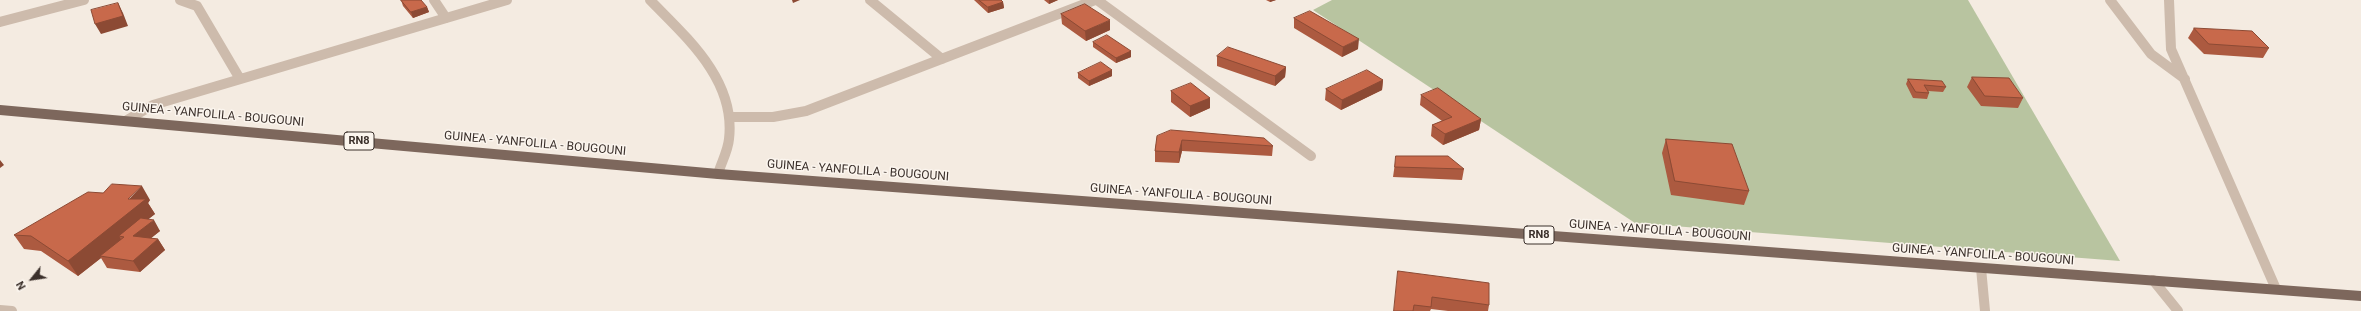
<!DOCTYPE html>
<html>
<head>
<meta charset="utf-8">
<style>
	body { margin:0 }
	#map { position:relative; width:2361px; height:311px; overflow:hidden; background:#f4ebe1; font-family:Roboto,sans-serif }
	canvas { display:block }
	.north { position:absolute; left:12px; top:259px; width:40px; height:40px; -webkit-text-stroke:3px #fbf5ee; paint-order:stroke; rotate:240deg; font-size:11px; font-weight:700; line-height:16px; text-align:center; color:#3b302b }
	.north::after { content:''; display:block; margin:auto; width:14px; height:18px; background:#3b302b; clip-path:polygon(50% 0,100% 100%,50% 72%,0 100%) }
</style>
</head>
<body>
<div id="map">
<canvas width="2361" height="311"></canvas>
<div class="north">N</div>
</div>
<script>
const ctx = document.querySelector('canvas').getContext('2d');
ctx.lineJoin = 'round';
function fill(path, color) { ctx.fillStyle = color; ctx.fill(path, 'evenodd'); }
function stroke(path, color, width, dash) { ctx.strokeStyle = color; ctx.lineWidth = width; ctx.lineCap = dash ? 'butt' : 'round'; ctx.setLineDash(dash || []); ctx.stroke(path); }
function label(font, color, halo, rows, align = 'center') {
  ctx.font = font + ' Roboto,sans-serif'; ctx.lineWidth = 3; ctx.setLineDash([]); ctx.textBaseline = 'middle'; ctx.strokeStyle = halo; ctx.fillStyle = color; for (const [text, x, y, turn = 0] of rows) {
    ctx.save(); ctx.translate(x, y); ctx.rotate((+turn || 0) * Math.PI / 180); ctx.textAlign = isNaN(turn) ? turn : align; if (halo) ctx.strokeText(text, 0, 0); ctx.fillText(text, 0, 0); ctx.restore();
  }
}
fill(new Path2D(`
	M1332,0H1968L2120,261L1635,223L1313,10Z`), '#b8c4a0');
stroke(new Path2D(`
	M180,0L197,6L240,79
	M434,0L446,18
	M650,0C687,38 736,80 729,139C728,151 721,163 718,174
	M870,0L942,59
	M1097,0L1311,156
	M2110,0L2151,54L2185,79
	M2169,0L2171,49L2276,289
	M0,22L84,0
	M729,117H773L806,111L1095,0
	M127,120L153,105L507,0
	M1981,268L1985,311
	M2153,280L2178,311
	M0,310L12,311`), '#cdbbac', 10);
stroke(new Path2D(`
	M0,110L718,174L2361,296`), '#7d675c', 10);
fill(new Path2D(`
	M401,0L427,7L429,12L413,18L403,6Z
	M974,0H1001L1003,2L1004,8L988,13Z
	M1044,0H1058L1049,4Z
	M1266,0H1276L1270,2Z
	M1061,14L1110,30L1086,41L1062,24Z
	M1294,18L1358,49L1342,57L1294,28Z
	M2194,28L2269,48L2263,58L2204,54L2188,38Z
	M1093,42L1131,51V57L1116,63L1093,47Z
	M1217,56L1286,67L1285,77L1275,86L1217,66Z
	M1112,70V76L1089,86L1078,78V73Z
	M1972,77L2023,98L2018,108L1981,106L1967,87Z
	M1908,79L1946,87L1943,92L1928,91L1929,93L1927,99L1913,98L1906,84Z
	M1383,80L1382,90L1341,110L1325,100L1326,89Z
	M1171,91L1210,98V108L1190,117L1171,102Z
	M1421,95L1481,119L1479,130L1443,145L1431,136L1432,125L1442,121L1420,105Z
	M1157,136L1273,146L1272,156L1182,151L1179,163L1155,162V151Z
	M1666,139L1749,191L1744,205L1671,195L1662,153Z
	M1396,156L1464,169L1462,180L1393,177Z
	M150,200L148,203L155,214L148,219L160,231L151,238L158,239L165,250L140,272L107,268L101,258L78,276L41,251L24,249L14,235Z
	M1398,271L1489,305L1488,311H1448L1431,309L1430,311H1394Z`), '#ac5a40');
fill(new Path2D(`
	M792,0H800L793,3Z
	M1049,0H1058L1049,4Z
	M1270,0H1276L1270,2Z
	M1003,2L1004,8L988,13V7Z
	M118,3L123,13L128,26L101,34L95,24Z
	M427,7L429,12L413,18L411,12Z
	M1110,20V30L1086,41L1085,31Z
	M1359,39L1358,49L1342,57L1343,47Z
	M1131,51V57L1116,63V58Z
	M1286,67L1285,77L1275,86V76Z
	M1112,70V76L1089,86V81Z
	M1383,80L1382,90L1341,110L1342,100Z
	M1210,98V108L1190,117V106Z
	M1481,119L1479,130L1443,145L1445,134Z
	M1182,140V151L1179,163V152Z
	M0,160L4,165L0,168Z
	M142,186L150,200L148,203L155,214L125,238L124,237L119,236L122,241L100,256L101,258L78,276L68,261Z
	M154,220L160,231L140,247L133,236Z
	M158,239L165,250L140,272L133,261Z`), '#8c4a34');
const building = new Path2D(`
	M401,0H421L427,7L411,12Z
	M979,0H1001L1003,2L988,7Z
	M118,3L123,16L95,24L91,10Z
	M1085,4L1110,20L1085,31L1061,14Z
	M1310,11L1359,39L1343,47L1294,18Z
	M2194,28L2252,31L2269,48L2209,44Z
	M1107,35L1131,51L1116,58L1093,42Z
	M1228,47L1286,67L1275,76L1217,56Z
	M1101,62L1112,70L1089,81L1078,73Z
	M1367,70L1383,80L1342,100L1326,89Z
	M1972,77L2009,78L2023,98L1985,96Z
	M1908,79L1942,81L1946,87L1924,85L1929,93L1916,92Z
	M1191,83L1210,98L1190,106L1171,91Z
	M1438,88L1481,119L1445,134L1432,125L1452,117L1421,95Z
	M1171,130L1264,138L1273,146L1182,140L1179,152L1155,151L1157,136Z
	M1666,139L1732,144L1749,191L1675,181Z
	M1396,156H1448L1464,169L1395,167Z
	M112,184L142,186L128,199H146L68,261L31,236L14,235L88,192L103,193Z
	M141,218L154,220L133,236L158,239L133,261L100,256L124,237L119,236Z
	M1398,271L1489,283V305L1432,297L1431,307L1414,305L1413,311H1394Z`);
fill(building, '#c8694b');
stroke(building, '#8c4a34', 1);
for (const [x, y, w] of [
	[359,141,30],
	[1539,235,30]
]) { const box = new Path2D(); box.roundRect(x - w / 2, y - 9, w, 18, 3); ctx.fillStyle = '#fbf5ee'; ctx.fill(box); stroke(box, '#3b302b', 1); }
label('bold 11px', '#3b302b', null, [
	["RN8",359,141],
	["RN8",1539,235]
]);
label('12px', '#3b302b', '#fbf5ee', [
	["GUINEA - YANFOLILA - BOUGOUNI",213,115,5],
	["GUINEA - YANFOLILA - BOUGOUNI",535,144,5],
	["GUINEA - YANFOLILA - BOUGOUNI",858,171,4],
	["GUINEA - YANFOLILA - BOUGOUNI",1181,195,4],
	["GUINEA - YANFOLILA - BOUGOUNI",1660,231,4],
	["GUINEA - YANFOLILA - BOUGOUNI",1983,255,4]
]);
</script>
</body>
</html>
